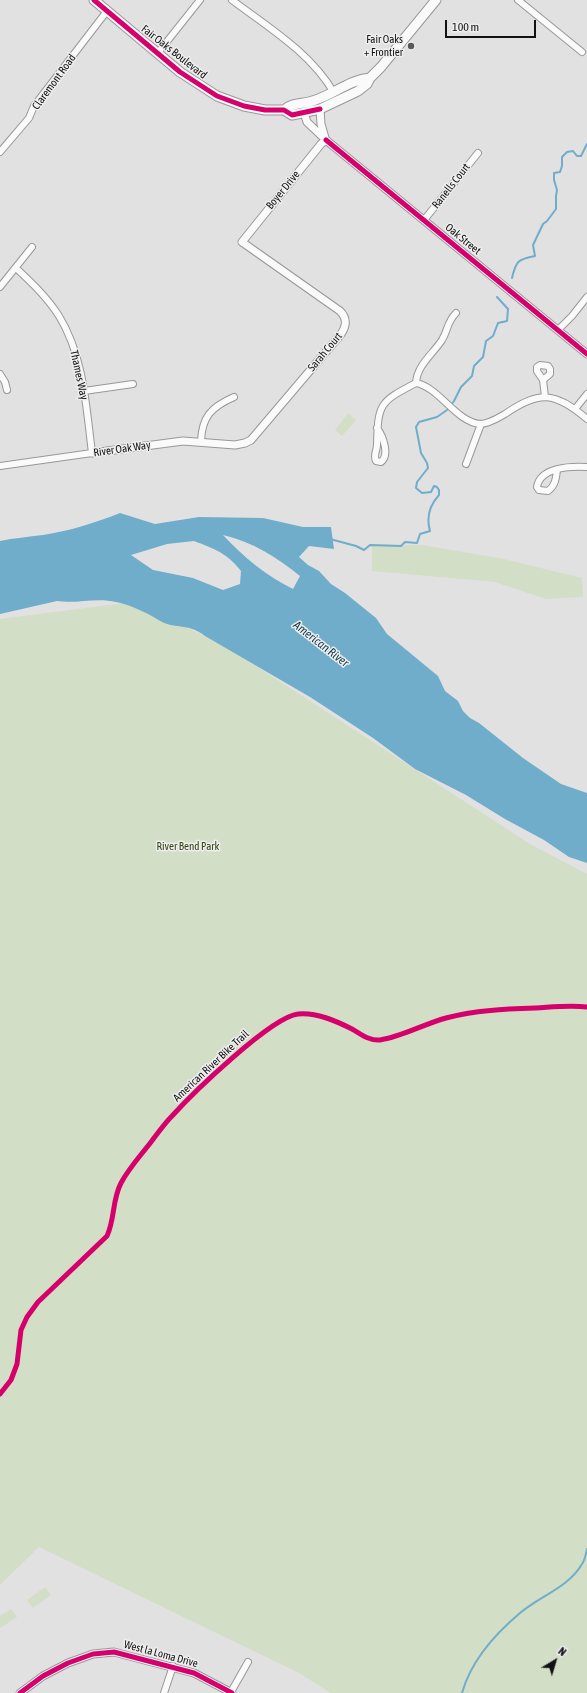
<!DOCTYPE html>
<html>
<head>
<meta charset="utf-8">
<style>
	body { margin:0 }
	#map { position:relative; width:587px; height:1693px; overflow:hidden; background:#e1e1e2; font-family:"Asap Condensed",sans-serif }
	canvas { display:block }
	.north { position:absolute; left:535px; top:1641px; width:40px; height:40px; -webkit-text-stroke:3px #eeeeef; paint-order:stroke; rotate:38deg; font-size:11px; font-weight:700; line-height:16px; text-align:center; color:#121212 }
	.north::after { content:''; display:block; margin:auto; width:14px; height:18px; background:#121212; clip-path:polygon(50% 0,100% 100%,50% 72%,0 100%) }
	.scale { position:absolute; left:445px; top:20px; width:91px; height:18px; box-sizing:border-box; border:2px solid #121212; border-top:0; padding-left:5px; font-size:12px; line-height:14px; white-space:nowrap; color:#121212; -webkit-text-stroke:3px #eeeeef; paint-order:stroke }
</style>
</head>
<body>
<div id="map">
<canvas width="587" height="1693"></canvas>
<div class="north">N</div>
<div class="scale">100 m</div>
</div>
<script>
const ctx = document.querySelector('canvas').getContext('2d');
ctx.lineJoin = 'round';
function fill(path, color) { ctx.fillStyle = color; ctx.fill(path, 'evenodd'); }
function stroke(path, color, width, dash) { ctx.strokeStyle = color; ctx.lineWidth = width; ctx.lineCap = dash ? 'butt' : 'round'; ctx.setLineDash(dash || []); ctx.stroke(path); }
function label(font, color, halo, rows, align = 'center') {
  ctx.font = font + ' "Asap Condensed",sans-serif'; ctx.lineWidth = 3; ctx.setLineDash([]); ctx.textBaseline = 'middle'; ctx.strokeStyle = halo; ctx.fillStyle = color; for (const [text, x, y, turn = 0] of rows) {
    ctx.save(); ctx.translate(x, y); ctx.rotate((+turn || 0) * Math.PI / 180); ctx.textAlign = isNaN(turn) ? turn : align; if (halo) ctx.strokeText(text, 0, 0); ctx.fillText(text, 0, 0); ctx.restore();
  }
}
fill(new Path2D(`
	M348,413L356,420L342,436L335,430Z
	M422,545L504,559L582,578L583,597L546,599L495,582L372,571V546Z
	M132,602L205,636L250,662L530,844L587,874V1693H331L299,1673L39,1547L0,1585V619Z
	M45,1587L51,1595L33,1608L27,1600Z
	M11,1609L17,1617L0,1628V1616Z`), '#d3dec6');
fill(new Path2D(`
	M120,513L155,524L199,517L263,518L303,527H331L334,549L309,546L299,557L308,565L319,571L331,584L345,593L376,618L387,634L438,676L445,691L458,701L463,711L470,718L479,723L523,758L561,784L587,793V863L569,857L544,840L505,819L466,795L415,769L373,738L310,697L205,636C191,625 182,628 167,624C161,622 156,618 150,615C140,610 128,604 116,602C97,597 76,604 57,601L0,614V541C14,538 28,537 43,535C69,531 95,523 120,513ZM223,535C253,542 276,557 300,576L293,589C268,577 242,556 223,535ZM194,541C215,549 227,553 241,571L240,584L223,590L193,578L153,570L131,555L167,544Z`), '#70adca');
stroke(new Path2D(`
	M512,278C516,261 518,259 535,256L533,245L543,224L547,221L556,209V196L557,190L554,180V173L560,172L562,166V157L567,152L573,151L577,156H581L587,144
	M330,539L356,546L364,550L370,545L401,546L405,542L417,543L420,534L430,531C426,517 429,506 439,495V490L437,487L434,486L431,492L422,493L416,488L417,482L428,468L427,463L421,453L416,427L419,422L437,417L447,410L454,401L461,387L472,376L474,366L483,357L486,341L493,336L498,323L507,321L508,309L497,297
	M462,1693C471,1661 495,1634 520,1613C540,1596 569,1587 582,1564C585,1560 586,1554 587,1549`), '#70adca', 2);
const minor = new Path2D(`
	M232,0C268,27 311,53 334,93
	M518,0L582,52
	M157,54L200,0
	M0,152L29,118L34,106L107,11
	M424,220L478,153
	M0,287L32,247
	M558,330L572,316L587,297
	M0,374L5,382L7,390
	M543,380L550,374V369L548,366L540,365L537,367V371L543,380L545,397
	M416,383C439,387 456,422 480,424C489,424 498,418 505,414C540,390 555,392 587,419
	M416,383C417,365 433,354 442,340C448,330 447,322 456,313
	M84,391L133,384
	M575,409L587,394
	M377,428C383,436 390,455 381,462L376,461C373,455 377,451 377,445C378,404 379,402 416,383
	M201,441C202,417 211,407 234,397
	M466,464L481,424
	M0,466L92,453C86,406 84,357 59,316C47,297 32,283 16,268
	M557,470C556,479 555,486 548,491L539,490L537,487C540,467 571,466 587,467
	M231,1692L248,1662
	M164,1693L173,1666`);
const tertiary = new Path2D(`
	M320,109L321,124L325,138
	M304,113L307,122L326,140L587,354
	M92,453L183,441L235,445L245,443L251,440L341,334C347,325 347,318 340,311L242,242L321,144L326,140
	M20,1693L43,1676L68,1663L93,1654L114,1652L194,1673L232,1693`);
const primary = new Path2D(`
	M94,0L180,72L217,96L244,106L265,110H284L292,115L320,109L358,91L367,84L370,78L381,67L436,0
	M284,110C291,103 300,104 309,102C331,97 348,80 370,78`);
stroke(minor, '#989899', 8);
stroke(tertiary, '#989899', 9);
stroke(primary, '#989899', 11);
stroke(minor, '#fafafb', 6);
stroke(tertiary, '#fafafb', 7);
stroke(primary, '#fafafb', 9);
stroke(new Path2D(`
	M94,0L180,72L217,96L244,106L265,110H284L292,115L320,109
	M326,140L587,354
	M0,1394L11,1380L17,1364L21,1330L27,1317L38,1302L107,1236C115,1219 112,1200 121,1183C129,1168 141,1155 151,1142C158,1133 164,1124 172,1116C192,1094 271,1017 298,1014C316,1012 336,1021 352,1029C361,1034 369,1041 380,1040C401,1037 424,1024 446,1018C475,1010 506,1009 536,1008C553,1007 570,1005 587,1007
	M20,1693L43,1676L68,1663L93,1654L114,1652L194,1673L232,1693`), '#d6006c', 5);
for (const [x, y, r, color] of [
	[411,46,4,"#5a5a5b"]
]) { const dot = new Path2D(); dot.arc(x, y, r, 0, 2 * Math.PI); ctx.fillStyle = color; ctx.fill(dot); stroke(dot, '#eeeeef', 1.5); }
label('11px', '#121212', '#eeeeef', [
	["Fair Oaks",403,40],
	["+ Frontier",403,53]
], 'right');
label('11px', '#121212', '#eeeeef', [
	["Fair Oaks Boulevard",174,52,38],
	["Claremont Road",54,82,-54],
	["Ranells Court",451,186,-52],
	["Boyer Drive",283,190,-51],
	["Oak Street",463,239,39],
	["Sarah Court",325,352,-50],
	["Thames Way",79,375,78],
	["River Oak Way",122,449,-8],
	["American River Bike Trail",211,1066,-43],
	["West la Loma Drive",161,1654,15]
]);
label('11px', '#30430f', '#eeeeef', [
	["River Bend Park",188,847]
]);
label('italic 12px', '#153b4c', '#eeeeef', [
	["American River",321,644,38]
]);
</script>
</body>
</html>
